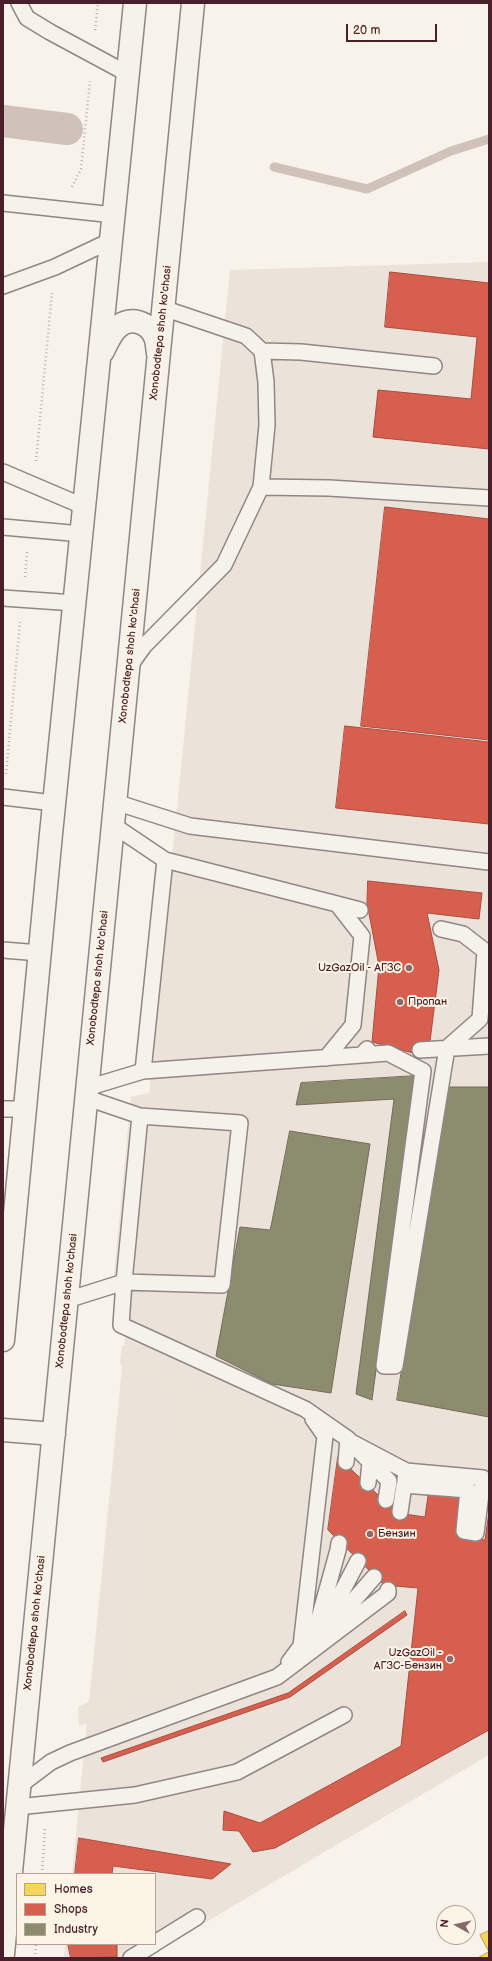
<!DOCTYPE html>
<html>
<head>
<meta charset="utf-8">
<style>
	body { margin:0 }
	#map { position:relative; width:492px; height:1961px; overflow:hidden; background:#f7f3ea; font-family:"Balsamiq Sans",sans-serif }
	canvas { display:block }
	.frame { position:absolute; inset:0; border:4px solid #4a1f2b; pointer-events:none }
	.legend { position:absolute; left:16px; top:1873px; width:140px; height:72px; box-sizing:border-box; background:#fcf5e5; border:1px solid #b59f9b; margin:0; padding:5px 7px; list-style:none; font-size:12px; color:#4a1f2b }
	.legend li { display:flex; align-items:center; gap:8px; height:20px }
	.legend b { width:20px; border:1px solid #b59f9b }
	.north { position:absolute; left:436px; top:1905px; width:40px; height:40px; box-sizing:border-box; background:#fcf5e5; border:1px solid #b59f9b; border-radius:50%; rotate:278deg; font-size:11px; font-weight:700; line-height:16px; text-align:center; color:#4a1f2b }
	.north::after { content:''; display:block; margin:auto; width:14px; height:18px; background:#87696e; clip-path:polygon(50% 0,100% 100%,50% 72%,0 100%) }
	.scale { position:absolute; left:346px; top:24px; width:91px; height:18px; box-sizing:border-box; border:2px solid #4a1f2b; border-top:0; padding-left:5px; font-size:12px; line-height:14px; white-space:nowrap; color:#4a1f2b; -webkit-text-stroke:3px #fcf5e5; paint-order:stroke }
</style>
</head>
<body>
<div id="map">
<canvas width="492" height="1961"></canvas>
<div class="frame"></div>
<ul class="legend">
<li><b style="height:11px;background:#f6d55c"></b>Homes</li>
<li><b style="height:11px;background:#d6604d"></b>Shops</li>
<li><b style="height:11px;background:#8c8c6e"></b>Industry</li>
</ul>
<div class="north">N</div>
<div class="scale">20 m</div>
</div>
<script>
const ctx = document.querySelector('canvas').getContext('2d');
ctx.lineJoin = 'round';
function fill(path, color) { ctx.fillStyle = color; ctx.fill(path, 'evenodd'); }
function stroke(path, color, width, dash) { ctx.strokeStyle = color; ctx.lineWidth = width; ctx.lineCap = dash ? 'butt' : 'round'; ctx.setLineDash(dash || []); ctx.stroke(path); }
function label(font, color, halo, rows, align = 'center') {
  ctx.font = font + ' "Balsamiq Sans",sans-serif'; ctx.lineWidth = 4; ctx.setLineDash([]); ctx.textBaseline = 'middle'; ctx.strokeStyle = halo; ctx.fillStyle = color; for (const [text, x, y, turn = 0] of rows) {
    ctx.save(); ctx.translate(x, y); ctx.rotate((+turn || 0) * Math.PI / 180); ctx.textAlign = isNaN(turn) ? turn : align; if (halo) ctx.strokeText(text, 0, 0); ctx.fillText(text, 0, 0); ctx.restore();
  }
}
fill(new Path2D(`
	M489,262V1755L145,1958H64L65,1944H155V1874H72L129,1298L123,1292L114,1274L131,1097L149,1093L230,270Z`), '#ebe3d9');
fill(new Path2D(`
	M173,881L334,925L344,936L336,1023L325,1036L157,1048Z
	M122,1345L302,1426L312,1449L288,1644L273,1664L79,1726L78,1707L114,1690L172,1395L120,1364Z`), '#ebe2d8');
const homes = new Path2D(`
	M489,1931V1952L480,1935Z
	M489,1952V1958H478Z`);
fill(homes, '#f6d55c');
stroke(homes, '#c29e4d', 1);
const shops = new Path2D(`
	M390,272L489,283V449L373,437L378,390L471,399L477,337L385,327Z
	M385,507L489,519V740L361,726Z
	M345,726L489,742V824L336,808Z
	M368,881L482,893L479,919L427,913L439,970L428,1057L372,1042L379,966L367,903Z
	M338,1457L397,1513L425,1517L429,1489L466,1494L460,1537L485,1540L489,1512V1730L275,1848L253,1852L239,1831L223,1830L224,1811L260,1823L401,1746L418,1588L384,1585L328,1530Z
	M405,1611L407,1615L290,1697L103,1762L101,1758L288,1693Z
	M79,1838L231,1864L212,1879L113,1866L112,1874H75Z
	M68,1944H117V1957L71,1958Z`);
fill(shops, '#d6604d');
stroke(shops, '#ac4c43', 1);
const industry = new Path2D(`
	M415,1076L372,1400L356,1394L394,1099L296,1105L301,1083Z
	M448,1087H489V1417L397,1400Z
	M290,1131L370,1144L331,1393L272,1384L216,1356L240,1227L270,1230Z`);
fill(industry, '#8c8c6e');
stroke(industry, '#786b5a', 1);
stroke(new Path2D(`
	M274,167L367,189L451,151L489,139`), '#d0c1ba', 9);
stroke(new Path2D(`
	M3,121L67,129`), '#d0c1ba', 32);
const service = new Path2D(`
	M19,3L27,18L50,32L128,74
	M3,203L114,215
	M3,286L55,267L112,240
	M163,308L246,336L262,351L266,382L267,425L261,487
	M262,351L301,352L434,366
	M3,472L85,507
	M3,527L82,534
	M3,598L75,603
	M129,667L144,646L224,565L261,487L329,488L489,498
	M3,797L54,803
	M115,802L190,826L489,862
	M113,825L165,860L143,1071
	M165,860L337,904L362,936L353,1025L326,1058
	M337,904L360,910
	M3,950L40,953
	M420,1050L489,1046
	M362,1055L388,1053L423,1071L384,1366H395L447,1048L480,1019L485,951L463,934L441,929
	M87,1088L143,1071L362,1055L367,1049
	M3,1109H25
	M140,1116L240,1123L222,1285L124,1282L121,1325L305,1409L348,1439L346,1462
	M67,1300L124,1282L140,1116L87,1098
	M351,1442L406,1471L405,1480
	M357,1449L370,1462L368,1483
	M370,1462L389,1481L386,1500
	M400,1512L404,1485L468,1490L464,1531L476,1533L483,1478L406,1471
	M324,1626L358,1561
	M329,1629L374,1577
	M310,1651L338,1550L339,1543
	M289,1662L301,1646L325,1436L313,1419
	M19,1786L51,1762L70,1753L277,1677L388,1593V1590
	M17,1807L135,1795L237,1772L344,1715
	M155,1943L197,1917
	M131,1958L154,1944`);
const trunk = new Path2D(`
	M103,351C107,343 111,333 118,327C130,316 149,322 155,337C157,341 157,348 158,353
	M3,1340L51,834L135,3
	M3,1430L54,1434
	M3,1954L193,3`);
stroke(service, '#908684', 18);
stroke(trunk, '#908684', 25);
stroke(new Path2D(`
	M95,30L98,3
	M72,187L81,169L90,81
	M36,461L52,293
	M25,577L27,552
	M6,774L20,622
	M42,1874L45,1827
	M35,1958L36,1944`), '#b8b1ae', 2.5, [1, 3]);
stroke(service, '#f5f2ec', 15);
stroke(trunk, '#f5f2ec', 22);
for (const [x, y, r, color] of [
	[409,968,4,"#87696e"],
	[400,1002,4,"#87696e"],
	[370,1534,4,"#87696e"],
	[450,1659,4,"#87696e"]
]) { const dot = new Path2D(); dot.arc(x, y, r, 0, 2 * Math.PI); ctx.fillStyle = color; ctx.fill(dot); stroke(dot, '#fcf5e5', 1.5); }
label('11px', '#4a1f2b', '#fcf5e5', [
	["Xonobodtepa shoh ko'chasi",161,333,-84],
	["Xonobodtepa shoh ko'chasi",130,656,-84],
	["Xonobodtepa shoh ko'chasi",98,978,-84],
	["Xonobodtepa shoh ko'chasi",67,1301,-84],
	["Xonobodtepa shoh ko'chasi",35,1623,-84]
]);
label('11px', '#4a1f2b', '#fcf5e5', [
	["UzGazOil - АГЗС",401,968],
	["Пропан",408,1002,"left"],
	["Бензин",378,1534,"left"],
	["UzGazOil -",442,1653],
	["АГЗС-Бензин",442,1666]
], 'right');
</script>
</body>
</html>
